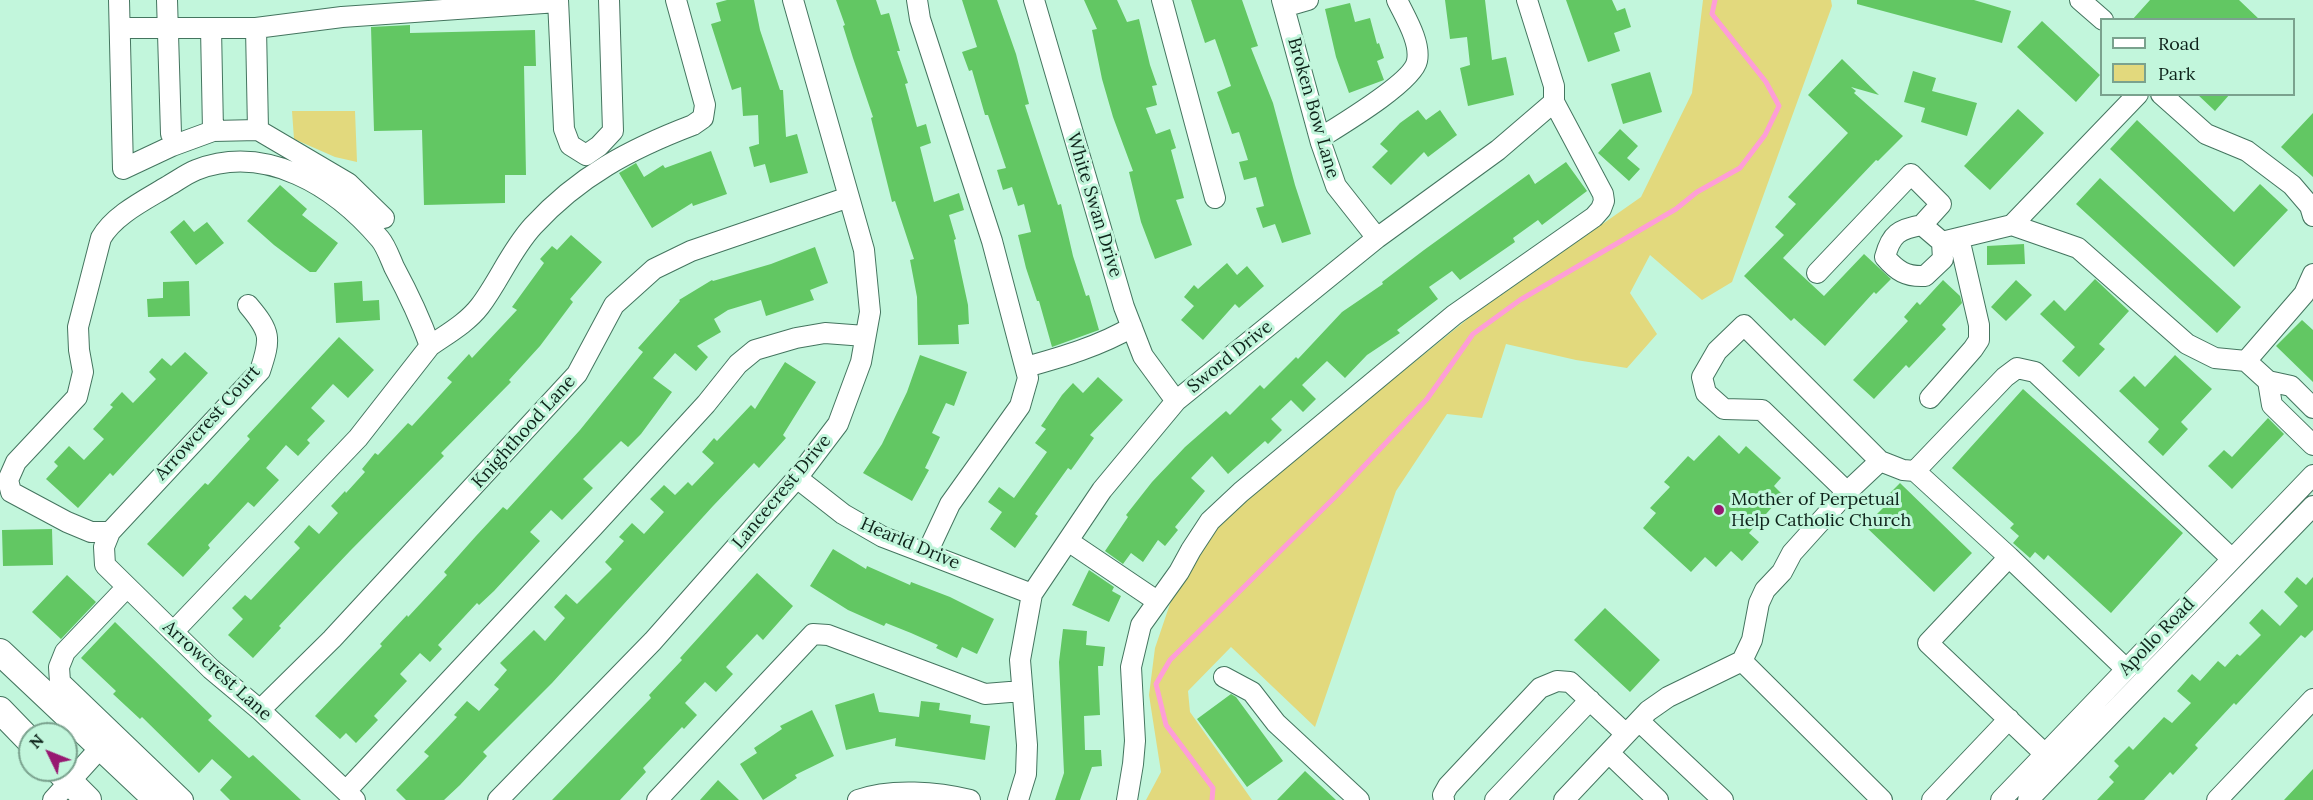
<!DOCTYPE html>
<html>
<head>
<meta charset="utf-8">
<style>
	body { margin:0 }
	#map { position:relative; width:2313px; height:800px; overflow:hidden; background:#c2f6dc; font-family:Lora,serif }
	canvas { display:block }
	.legend { position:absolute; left:2100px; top:18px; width:195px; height:78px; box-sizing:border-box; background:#c2f6dc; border:2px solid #7aa28e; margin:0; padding:8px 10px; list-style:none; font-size:18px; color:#0e231a }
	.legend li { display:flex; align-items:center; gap:12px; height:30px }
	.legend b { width:30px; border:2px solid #7aa28e }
	.north { position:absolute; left:18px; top:722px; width:60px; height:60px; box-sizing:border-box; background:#c2f6dc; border:2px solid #7aa28e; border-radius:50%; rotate:313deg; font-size:16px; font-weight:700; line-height:24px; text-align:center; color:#0e231a }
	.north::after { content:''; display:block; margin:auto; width:21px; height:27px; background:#971971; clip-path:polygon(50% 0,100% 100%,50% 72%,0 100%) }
</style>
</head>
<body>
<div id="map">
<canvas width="2313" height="800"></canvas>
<ul class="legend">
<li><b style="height:8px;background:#fff"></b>Road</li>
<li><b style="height:16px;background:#e2d97d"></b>Park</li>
</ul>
<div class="north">N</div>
</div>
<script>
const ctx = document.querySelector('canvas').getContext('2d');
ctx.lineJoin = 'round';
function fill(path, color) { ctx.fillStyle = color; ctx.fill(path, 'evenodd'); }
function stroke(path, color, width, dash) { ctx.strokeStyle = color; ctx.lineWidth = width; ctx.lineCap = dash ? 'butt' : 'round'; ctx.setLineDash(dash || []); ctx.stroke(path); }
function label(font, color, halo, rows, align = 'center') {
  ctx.font = font + ' Lora,serif'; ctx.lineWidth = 6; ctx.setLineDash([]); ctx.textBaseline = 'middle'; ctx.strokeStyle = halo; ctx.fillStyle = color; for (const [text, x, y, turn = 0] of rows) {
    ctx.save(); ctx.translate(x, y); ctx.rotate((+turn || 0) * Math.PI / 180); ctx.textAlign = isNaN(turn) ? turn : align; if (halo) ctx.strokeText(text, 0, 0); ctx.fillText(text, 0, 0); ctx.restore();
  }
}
fill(new Path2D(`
	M1703,0H1831L1832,6L1732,282L1702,300L1650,255L1630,293L1657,334L1627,368L1576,360L1506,344L1482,418L1447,414L1396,491L1315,727L1231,647L1188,691L1190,712L1252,800H1146L1161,772L1149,695L1155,648L1174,592L1217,528L1253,493L1470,317L1641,197L1692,93Z
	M292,111H355L357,162L335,157L294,139Z`), '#e2d97d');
stroke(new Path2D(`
	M1212,800L1213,788L1166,725L1156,684L1170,660L1336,496L1427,399L1473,334L1520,300L1676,209L1697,192L1740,168L1765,135L1779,106L1766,82L1712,14L1715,0`), '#fe9ed7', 5);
fill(new Path2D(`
	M727,0H754L760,30L780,90H783L786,137L797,134L808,173L770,183L765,164L754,167L749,147L759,144L758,115L743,116L741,87L732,90L711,24L721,21L716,3Z
	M836,0H876L881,15L889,13L900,51H897L908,83L905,84L917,127L926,124L931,143L920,147L934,202L959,193L964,210L949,215L956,239L954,240L968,305L969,324L958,325L959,344L918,345L917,297L910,260L914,259L895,201L892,202L871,118L873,117L853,58L843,26L845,25Z
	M962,0H997L1016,54L1029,104L1025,105L1058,205L1061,204L1073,256L1086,296L1089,295L1099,330L1052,347L1039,301H1037L1026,268L1018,235L1031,232L1024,204L1018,206L1012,187L1003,190L997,170L1006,168L988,115H985L972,70L969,71L962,52L977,47Z
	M1084,0H1117L1127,22L1139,19L1150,65L1157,85L1152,86L1157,105L1146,108L1156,134L1170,129L1176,148L1171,150L1184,198L1176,200L1192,245L1155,259L1141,222L1129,172L1133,171L1113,117L1102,79L1092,30L1097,29Z
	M1191,0H1242L1258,46L1251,48L1273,103L1295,185L1311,234L1282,243L1275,224L1263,228L1256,208L1264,206L1256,177L1244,180L1239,162L1248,160L1239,132L1232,134L1217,92L1231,86L1225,68L1215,39L1205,43Z
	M1445,0H1485L1492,60L1506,57L1514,95L1468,106L1460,68L1470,65L1467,37L1450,39Z
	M1566,0H1612L1617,11L1625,8L1631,27L1614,33L1620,51L1588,62Z
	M1857,0H1974L2011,11L2002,43L1857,4Z
	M2150,0H2239L2260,20H2132Z
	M1350,3L1355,22L1370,18L1377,44L1379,43L1384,58L1377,61L1384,80L1349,93L1336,57L1325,9Z
	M2042,21L2100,75L2076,102L2017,47Z
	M410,25V33L535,30L536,66H524L526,175H505V203L424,205L422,130L374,131L371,27Z
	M1842,59L1879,95L1851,87L1856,91L1854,93L1903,136L1878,161L1876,160L1783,258L1824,296L1864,254L1891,279L1876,294L1874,292L1825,346L1794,318L1791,321L1744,276L1784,235L1775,227L1796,204L1788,197L1848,133L1808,95Z
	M1913,71L1936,78L1932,91L1977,103L1967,136L1921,122L1925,108L1904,102Z
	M1650,72L1662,112L1623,124L1611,84Z
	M2197,94H2230L2215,111Z
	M2018,109L2044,133L1990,190L1964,166Z
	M1418,110L1426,120L1440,110L1457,135L1428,157L1424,152L1391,185L1372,167L1388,151L1380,144L1400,123Z
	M2313,113V177L2281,147Z
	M2137,120L2234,212L2260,184L2288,210L2234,267L2110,149Z
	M1620,129L1638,146L1627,158L1640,169L1629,181L1598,153Z
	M711,151L727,194L693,206L692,203L652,228L619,173L636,163L644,177L663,165L665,168Z
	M1566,162L1587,191L1542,225L1538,220L1513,238L1515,242L1460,280L1452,271L1429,287L1438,299L1397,330L1400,333L1367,355L1345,378L1327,361L1302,385L1316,399L1303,412L1291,400L1271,419L1282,430L1268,444L1265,441L1228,474L1212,456L1191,478L1205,491L1175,527L1178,530L1165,546L1158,540L1143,562L1131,553L1123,564L1105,551L1128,517L1126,515L1152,482L1185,447L1226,411L1230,415L1260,385L1264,389L1296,357L1298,359L1342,312L1383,284L1382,282L1424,250L1529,174L1535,184Z
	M2100,178L2241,307L2217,333L2076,204Z
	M280,185L307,209L302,215L338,243L316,272H310L274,245L247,221Z
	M184,220L194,232L207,222L224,243L196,265L170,232Z
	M571,235L602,262L570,299L573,302L540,346L509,380L511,382L441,453L444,456L350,551L279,626L281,628L253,658L228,635L243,619L232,608L245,595L251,600L300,548L294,542L309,525L319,534L338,513L331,506L345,491L346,493L365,472L362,469L375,453L378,455L408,423L412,426L452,382L447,378L469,354L472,358L517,310L512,307L544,263L540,259L552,246L557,250Z
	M2024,244L2025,264L1987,265V246Z
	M815,247L828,283L810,290L814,300L766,316L761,300L728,310L714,319L721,332L697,346L708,357L696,371L675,353L653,378L672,392L641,434L628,447L621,441L583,479L593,488L562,520L551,510L530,532L540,541L494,591L479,605L477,603L438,645L442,649L430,662L420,653L400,674L407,681L374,716L378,720L356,743L346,733L340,739L315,716L382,646L380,644L407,615L408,617L447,575L444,572L476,536L503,507L507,510L580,430L643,352L638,348L680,301L679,300L712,280L713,281L771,264Z
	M1227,263L1237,275L1247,266L1264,286L1239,308L1235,304L1203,340L1181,320L1194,306L1184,297L1194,285L1198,289Z
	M2095,279L2129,311L2099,344L2105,349L2079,377L2062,361L2075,347L2040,314L2054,300L2065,311Z
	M1943,280L1960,296L1962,303L1942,325L1946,329L1909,368L1906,365L1874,399L1853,380L1908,321L1904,317L1917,302L1920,305Z
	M2016,280L2032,295L2006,321L1991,307Z
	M189,281L190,316L148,317L147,299L163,298V282Z
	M362,281L363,301L379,300L380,320L336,323L334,283Z
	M2302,320L2313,330V382L2276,346Z
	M339,337L374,370L348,398L333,384L311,408L325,421L307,440L310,443L298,456L286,445L266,468L279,480L254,507L248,502L208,545L210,548L183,577L147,544L205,483L208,485L250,439L247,436Z
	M185,352L208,373L113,476L110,473L78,508L46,479L58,466L54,462L69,446L84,460L104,439L93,429L113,407L110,405L122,392L133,403L156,379L149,372L162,358L171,366Z
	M920,355L967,372L954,406L946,403L932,433L940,437L925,468L929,470L912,501L863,473L882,444L907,392Z
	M2175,355L2212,389L2181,422L2188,429L2163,456L2148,442L2159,429L2119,391L2134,376L2145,387Z
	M785,362L816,382L783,435L786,438L759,468L754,463L713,506L552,683L483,752L487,756L460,785L444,800H406L396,790L429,756L424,752L457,717L454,715L467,701L479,711L499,689L494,685L507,670L500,663L534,630L545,641L565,618L554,607L566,594L577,604L612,569L605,562L624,541L619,537L632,523L644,534L664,512L650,499L664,485L675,495L688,482L692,486L714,463L702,452L714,438L717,441L751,405L755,409Z
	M1098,377L1123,400L1090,435L1094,438L1071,470L1068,468L1035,514L1038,516L1015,548L990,529L1002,512L988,502L999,487L1014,498L1047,452L1035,443L1046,429L1041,426L1062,395L1073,383L1083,393Z
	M2023,389L2183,533L2111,613L2048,555L2044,560L2035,552L2030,558L2013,543L2019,536L2010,528L2014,524L1952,468Z
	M2268,418L2284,434L2232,489L2208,466L2224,450L2232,457Z
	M1719,435L1739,454L1746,446L1781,478L1774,486L1783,495L1749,533L1759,542L1742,561L1731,551L1716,567L1705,557L1691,572L1643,528L1656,513L1650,508L1670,487L1664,482L1688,456L1694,461Z
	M1900,483L1972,553L1934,592L1865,526L1889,502L1885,498Z
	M52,529L53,565L3,566L2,530Z
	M833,549L866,569L867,566L910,585L911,582L950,597L994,619L977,654L962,647L957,658L936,648L938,645L911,633L886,623L884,626L848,610L810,586Z
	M1089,570L1114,587L1112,591L1121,596L1109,622L1072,605Z
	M757,573L793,606L763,640L757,634L726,667L733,674L716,692L705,682L685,703L697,715L684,729L682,727L643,768L646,772L620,800H552L651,698L649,695L682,660L680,658Z
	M67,575L96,602L61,639L32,612Z
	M2297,577L2306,585L2313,577V630L2305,638L2301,635L2236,705L2234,703L2195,745L2198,748L2173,775L2170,772L2144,800H2097L2114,782L2109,777L2119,766L2114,761L2129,746L2133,750L2164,717L2172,723L2191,703L2177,691L2192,674L2200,681L2218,661L2225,667L2237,654L2240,656L2261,635L2249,623L2262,609L2280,626L2298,606L2284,592Z
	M1605,608L1660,660L1630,692L1574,640Z
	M115,622L212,716L208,720L249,758L253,755L301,800H230L220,790L232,777L212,759L199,773L142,717L140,719L113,694L116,691L81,658Z
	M1063,629L1087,631L1086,645L1105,647L1103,666H1098L1100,715L1084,716L1085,750H1101L1102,766L1092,767L1080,800H1055L1064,773L1059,662Z
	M874,693L879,712L919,717L921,701L940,703L939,710L971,715L970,723L990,726L985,760L895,746L896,738L846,750L835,705Z
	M1231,694L1236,697L1283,761L1247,787L1197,719Z
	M812,710L834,756L795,775L797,778L763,800L740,764L757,753L754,748L782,729L780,726Z
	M2313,769V800H2284Z
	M1305,771L1336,800H1277Z
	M718,780L739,800H700Z`), '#62c763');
const minor = new Path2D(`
	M119,0L123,169L172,146L213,131L258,130L256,28H120
	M167,0L171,134
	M558,0L564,129L570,145L586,155L599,146L613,131L609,0
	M917,0L920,19L992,241L1028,378L1020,406L950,504L927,553
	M1034,0L1124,307L1143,356L1176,401
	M1162,0L1215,198
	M1282,0L1321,143L1336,186L1377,238
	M2080,0L2103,20
	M1284,7L1308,0
	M211,28L213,131
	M256,28L342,17L558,2
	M2161,94L2206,134L2247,151L2292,185L2310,206L2313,216
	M258,130L348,183L384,218
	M1320,138C1339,126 1413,82 1417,61C1421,42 1405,17 1397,0
	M2012,225L2138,94
	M1942,242L1943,259L1925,276C1906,277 1897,271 1885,257C1891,234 1899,229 1922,225L1942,242L2012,225L2078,248L2187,344L2215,358L2246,361
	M1817,273L1911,174L1941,204L1922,225
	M248,305C271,332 271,338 260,371L110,532L104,547L105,565L211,669L260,710L355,800
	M430,346C447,334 467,323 480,306C499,281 511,250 533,226C579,176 630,149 693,125L703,118L705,105L676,0
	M2246,361L2304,294L2313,274
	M2246,361L2268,381L2291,386L2313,408
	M1026,367C1062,357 1100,346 1132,327
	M2268,381L2272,405L2313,445
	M1930,398L1973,349L1979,340V325L1959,238
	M1915,471L2005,377L2017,368L2035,372L2232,559
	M797,478L843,514L883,537L1032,594
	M1847,492L1880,461
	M110,532H91L67,522L11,492L8,480L16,462L77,397L83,372L79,350L78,327L101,238C114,215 145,200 168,186C177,181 186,174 196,170C266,143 335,186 380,239C386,246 390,258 394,267C408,293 420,318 430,346L358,438L173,632
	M1068,541L1157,601
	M127,587L65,652L59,667L60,682L183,800
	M1224,677L1252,692L1276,723L1359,800
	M260,710L332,639L577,374L614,305L654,269L691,251L849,197
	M1639,721L1723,800
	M1609,753L1658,800
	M2045,754L1928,643L2009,557L2126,669
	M346,791L594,526L706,404L738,364L755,350L796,338L825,333L865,336
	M53,800L101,747
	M498,800L653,641L797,478L838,424L861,362L870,312L864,250L793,0
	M657,800L813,634L828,635L985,694L1022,691
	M858,800C891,788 938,792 970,800
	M1018,800L1026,774L1027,745L1020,660L1032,594L1102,490L1176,401L1377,238L1498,150L1554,102V86L1527,0
	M1127,800L1133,764L1135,741L1131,667L1141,625L1179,572L1191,550L1210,521L1241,492L1454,315L1594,217L1601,209L1604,201L1603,194L1554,102
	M1444,800L1443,795L1448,786L1540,688L1557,681L1570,682L1626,734
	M1495,800L1590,700
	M1564,800L1648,711L1668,697L1742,661
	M1882,800L1742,661L1752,640L1759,603L1765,590L1782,572L1792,553L1847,492L1762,410L1724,409L1706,393L1702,377L1717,351L1744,325L1880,461L1903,470L1915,471L2009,557
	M1932,800L2009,719
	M2001,800L2313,475
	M2028,800L2313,506
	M2217,800L2313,699`);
const major = new Path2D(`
	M0,652L157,800
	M0,710L30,741
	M58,770L88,800`);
stroke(minor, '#44755f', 22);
stroke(major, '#44755f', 28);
stroke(minor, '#fff', 20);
stroke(major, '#fff', 26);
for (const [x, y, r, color] of [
	[1719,510,6,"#971971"]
]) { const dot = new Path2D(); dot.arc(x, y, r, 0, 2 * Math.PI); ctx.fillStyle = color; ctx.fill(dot); stroke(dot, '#c2f6dc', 2); }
label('18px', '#0e231a', '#c2f6dc', [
	["Broken Bow Lane",1313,108,74],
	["White Swan Drive",1094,205,73],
	["Sword Drive",1230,357,-39],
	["Arrowcrest Court",208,423,-48],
	["Knighthood Lane",524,432,-48],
	["Lancecrest Drive",782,492,-50],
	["Hearld Drive",910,544,23],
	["Apollo Road",2157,637,-46],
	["Arrowcrest Lane",217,671,42]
]);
label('18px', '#0e231a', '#c2f6dc', [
	["Mother of Perpetual",1731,500],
	["Help Catholic Church",1731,521]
], 'left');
</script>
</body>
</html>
